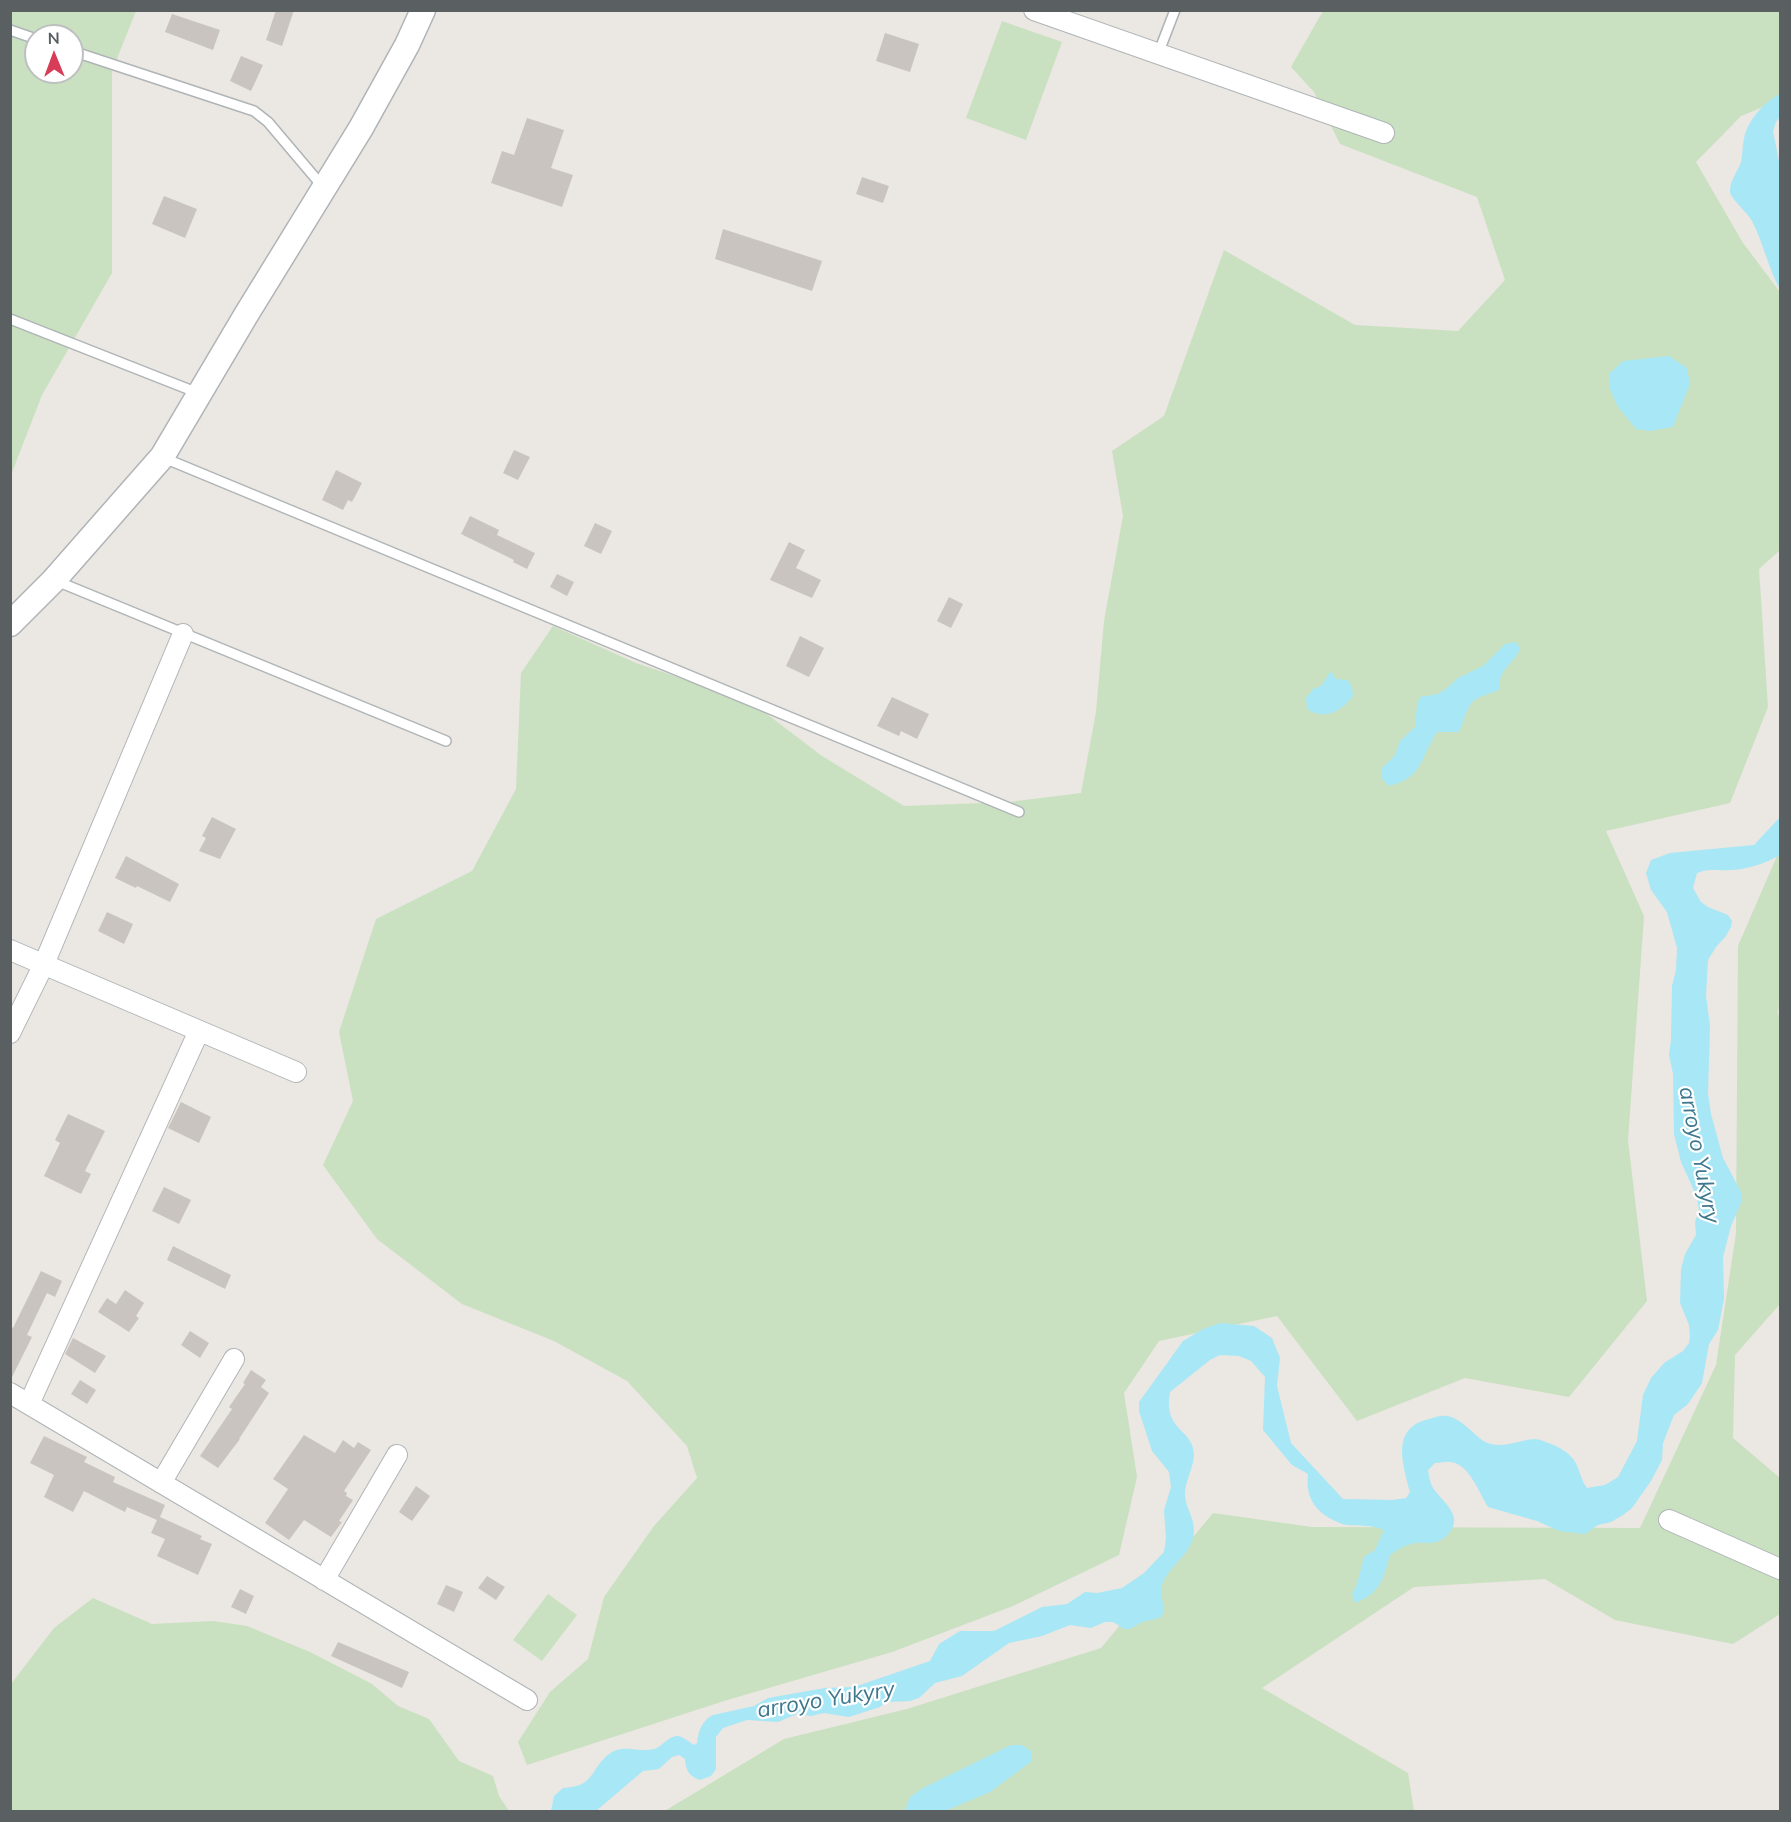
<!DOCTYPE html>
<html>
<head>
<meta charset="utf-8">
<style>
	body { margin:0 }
	#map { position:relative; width:1791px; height:1822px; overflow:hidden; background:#ebe7e2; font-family:Mulish,sans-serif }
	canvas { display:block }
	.frame { position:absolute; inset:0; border:12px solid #5a5f61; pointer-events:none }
	.north { position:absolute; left:24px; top:24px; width:60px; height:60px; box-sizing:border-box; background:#fff; border:2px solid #bdbfc0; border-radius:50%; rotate:359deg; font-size:16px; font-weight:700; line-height:24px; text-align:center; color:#5a5f61 }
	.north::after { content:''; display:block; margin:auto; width:21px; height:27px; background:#d73d57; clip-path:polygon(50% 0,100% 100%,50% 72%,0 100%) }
</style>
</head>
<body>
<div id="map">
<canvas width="1791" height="1822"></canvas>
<div class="frame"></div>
<div class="north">N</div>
</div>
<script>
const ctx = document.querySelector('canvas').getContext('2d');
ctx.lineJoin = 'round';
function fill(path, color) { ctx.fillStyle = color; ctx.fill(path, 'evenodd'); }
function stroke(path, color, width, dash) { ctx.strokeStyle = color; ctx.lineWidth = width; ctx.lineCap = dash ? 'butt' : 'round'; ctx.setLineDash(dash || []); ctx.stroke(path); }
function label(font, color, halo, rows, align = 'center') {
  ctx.font = font + ' Mulish,sans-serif'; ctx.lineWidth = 4.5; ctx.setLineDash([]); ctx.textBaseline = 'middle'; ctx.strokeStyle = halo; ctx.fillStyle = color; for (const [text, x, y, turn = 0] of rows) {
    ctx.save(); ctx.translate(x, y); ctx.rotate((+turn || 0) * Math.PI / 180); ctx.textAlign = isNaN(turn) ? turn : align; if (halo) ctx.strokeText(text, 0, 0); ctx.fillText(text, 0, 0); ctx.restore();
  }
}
fill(new Path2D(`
	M11,11H136L112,71V273L42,395L11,475ZM36,36H72V72H36Z
	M1323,11H1780V100L1741,116L1696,162L1743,243L1780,292V550L1759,569L1768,707L1730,803L1606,831L1644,916L1628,1140L1647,1301L1569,1397L1465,1378L1357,1421L1277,1316L1159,1341L1124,1393L1137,1477L1119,1555L1013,1606L892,1652L724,1701L527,1765L518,1742L550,1692L588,1659L604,1597L654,1526L697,1478L687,1446L627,1381L554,1341L462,1304L377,1239L323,1165L353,1101L339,1032L376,919L472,871L516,789L521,673L553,626L636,663L751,702L822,756L904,806L1009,802L1081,793L1096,712L1104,621L1123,516L1112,451L1164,416L1224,250L1355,325L1458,331L1505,280L1477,197L1340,144L1314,92L1291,67Z
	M1002,21L1062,42L1026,140L966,118Z
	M1780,849V996L1778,1013L1780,1020V1304L1735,1355L1733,1438L1780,1478V1614L1733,1644L1615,1620L1545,1579L1414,1587L1262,1688L1408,1773L1414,1811L663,1812L784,1739L907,1709L1101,1648L1213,1513L1312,1527L1640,1528L1716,1365L1736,1233L1738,946Z
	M548,1594L577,1615L542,1661L513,1640Z
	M93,1598L152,1624L213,1621L247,1626L310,1652L372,1684L398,1706L429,1719L459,1761L493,1776L499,1796L509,1811H11V1684L54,1628Z`), '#c9e1c0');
fill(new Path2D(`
	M1780,94V117L1776,122L1773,131L1780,166V289C1768,268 1763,242 1752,221C1748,213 1731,199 1730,192C1729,182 1738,171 1741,162C1743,154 1742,146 1744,139C1747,121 1764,102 1780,94Z
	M1669,356L1687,368L1690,384L1673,427L1650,431L1636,429L1618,407L1609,387L1610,373L1623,361Z
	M1516,642L1520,649C1512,667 1499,667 1499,690C1491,694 1481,695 1475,700C1466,706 1464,722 1459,732H1437C1420,758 1423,778 1389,786L1382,779L1381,769L1395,755L1400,741L1415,727C1417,716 1415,708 1420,697L1438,694L1446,689L1458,678L1483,666L1505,644Z
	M1331,671L1336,679L1348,680L1352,688L1353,696C1342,711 1324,721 1307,709L1306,698L1313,689L1321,686Z
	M1780,817V855C1766,863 1747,870 1730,870C1717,871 1709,868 1697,873L1693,888L1701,902L1708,907L1728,915L1732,921L1731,927L1726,936L1716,947L1708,960L1706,996L1710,1026L1708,1093L1711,1114L1723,1158L1741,1192V1203L1731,1226L1723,1257L1724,1299L1718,1330L1709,1344L1702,1383L1688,1404L1674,1415L1663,1443L1662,1460L1651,1481L1632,1508L1623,1515L1611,1522L1598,1525L1585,1534L1559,1531L1537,1521L1488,1507C1479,1493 1469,1463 1450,1462C1445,1461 1440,1463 1435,1463L1428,1470C1429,1477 1430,1482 1433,1488C1442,1501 1463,1515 1450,1532C1437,1549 1423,1540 1411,1544C1403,1546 1397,1550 1390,1555C1383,1579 1381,1593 1355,1603L1352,1594L1357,1584L1364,1557L1375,1550L1384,1530C1378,1528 1372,1526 1366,1526C1358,1525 1349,1526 1342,1524C1317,1514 1305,1500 1308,1474L1292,1465L1263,1430L1265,1377L1251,1361L1239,1356L1220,1355L1210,1360L1170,1392C1163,1432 1193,1428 1194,1454C1194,1467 1185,1481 1185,1494C1185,1507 1194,1517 1194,1530C1194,1554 1170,1563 1162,1585C1159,1593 1164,1603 1164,1612L1160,1618L1142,1622L1130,1629H1124L1113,1622H1105L1091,1628L1070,1625L1042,1636L1009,1643L962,1676L935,1683L919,1698L910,1701L886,1702L880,1707L849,1717L824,1713L811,1716L797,1714L778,1722L747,1720L723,1728L716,1737V1769L711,1776L700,1780C689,1776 686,1771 685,1759L679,1755L672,1757L659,1769L643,1771L596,1811H551L554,1796L563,1788C595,1787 590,1769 609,1754C624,1743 639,1753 654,1749C662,1747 669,1735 678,1736C684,1737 689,1742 694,1745L697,1743C698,1732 702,1720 713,1715L754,1706L768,1698L825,1688L854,1687L930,1661L939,1644L960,1631H994L1042,1607L1067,1604L1085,1592L1097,1593L1122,1588L1144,1573L1164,1552L1166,1539L1164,1510L1171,1487L1169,1472L1152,1451L1139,1411V1402L1183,1341L1203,1329L1220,1323L1254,1326L1272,1338L1280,1358L1277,1386L1291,1443L1343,1499L1392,1500L1406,1498L1410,1492C1403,1464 1390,1428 1429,1419C1436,1417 1444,1414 1451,1417C1466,1422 1478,1440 1488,1443C1503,1449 1519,1440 1534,1439C1539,1439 1546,1442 1551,1444C1559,1447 1568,1452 1574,1460C1580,1469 1580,1479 1587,1488L1605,1485L1618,1477L1637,1441L1643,1395L1651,1378L1664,1363L1683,1351L1689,1343L1690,1336L1689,1325L1680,1303L1681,1269L1685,1254L1696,1235L1695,1222L1699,1211L1697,1197L1681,1162L1674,1134L1673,1074L1669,1055L1671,1040L1672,986L1676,970L1677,948L1667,912L1651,890L1646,873L1651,860L1670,853L1754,845Z
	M1011,1745H1022L1031,1751L1032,1761L990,1792L945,1811H905L910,1797L923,1788Z`), '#a8e7f6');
fill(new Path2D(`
	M276,10H294L282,46L266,40Z
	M172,14L220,30L213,50L165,32Z
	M885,33L919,44L910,72L876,61Z
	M241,56L263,65L251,91L230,81Z
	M527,118L564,130L551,168L573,175L562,207L491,183L502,151L514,155Z
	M862,177L889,186L883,203L856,194Z
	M164,196L197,209L185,238L152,224Z
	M723,229L822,261L812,291L715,259Z
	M514,450L530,457L518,480L503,473Z
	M336,470L362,483L352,502L348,500L343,510L322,500Z
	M470,516L499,530L497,535L535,553L527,569L513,562L514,560L461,534Z
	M595,523L612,531L601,554L584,546Z
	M789,542L805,550L796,568L821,580L812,598L770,580Z
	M557,574L574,582L567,596L550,587Z
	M949,597L963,604L951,628L937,621Z
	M800,636L824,648L809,677L786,666Z
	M892,697L929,714L917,739L901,731L899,736L877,726Z
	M212,817L236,829L220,859L199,851L206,838L202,836Z
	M126,856L179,884L170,902L137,886L136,888L115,878Z
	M107,912L133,924L124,944L98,931Z
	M181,1102L211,1117L199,1143L168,1128Z
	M68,1114L105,1131L85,1171L91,1174L81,1194L44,1176L60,1143L55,1140Z
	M164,1187L191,1200L179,1224L152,1211Z
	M173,1246L231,1275L225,1289L167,1260Z
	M41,1271L62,1281L55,1297L47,1293L27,1335L32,1337L10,1381V1326L13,1328Z
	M125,1290L144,1303L136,1316L139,1318L129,1332L98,1312L107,1298L116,1304Z
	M190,1331L209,1343L200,1358L181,1345Z
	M73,1338L106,1356L95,1373L65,1354Z
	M251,1370L266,1380L261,1387L269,1393L239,1439H240L218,1468L200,1456L232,1409L229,1407L245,1384L243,1383Z
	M80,1380L96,1390L87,1404L71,1394Z
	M304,1435L335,1453L343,1440L354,1448L358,1442L371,1450L344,1491L347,1493L346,1496L353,1500L339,1521L342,1522L331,1537L304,1520L289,1540L265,1523L288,1489L273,1479Z
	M44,1436L87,1457L84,1462L115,1477L113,1482L165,1505L160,1517L202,1536L200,1539L212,1544L198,1575L157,1556L165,1539L151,1533L157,1520L127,1507L125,1512L84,1491L73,1512L44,1497L54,1475L30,1463Z
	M416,1486L430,1496L412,1521L399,1512Z
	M487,1576L505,1587L496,1600L478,1588Z
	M446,1585L463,1592L454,1612L437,1604Z
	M240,1589L254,1596L246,1614L231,1607Z
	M338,1642L409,1672L402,1688L331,1656Z`), '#c9c4c0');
const service = new Path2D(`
	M10,30L36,39
	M72,51L254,111L268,122L323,187
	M1158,54L1175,10
	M10,319L198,393
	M164,458L1019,812
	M54,580L446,741`);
const minor = new Path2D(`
	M1034,10L1384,133
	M10,950L296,1072
	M10,1033L44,964L183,634
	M10,1393L527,1700
	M29,1404L199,1031
	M161,1483L234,1359
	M1669,1520L1780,1569
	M324,1580L397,1455`);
const tertiary = new Path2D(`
	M10,624L54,580L162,457L246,315L361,128L407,45L423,10`);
stroke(service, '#afb4b6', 12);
stroke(minor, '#afb4b6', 22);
stroke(tertiary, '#afb4b6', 27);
stroke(service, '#fff', 9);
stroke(minor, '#fff', 20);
stroke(tertiary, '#fff', 24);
label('italic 22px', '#3f788d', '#fff', [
	["arroyo Yukyry",1699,1155,79],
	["arroyo Yukyry",826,1700,-9]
]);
</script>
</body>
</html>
